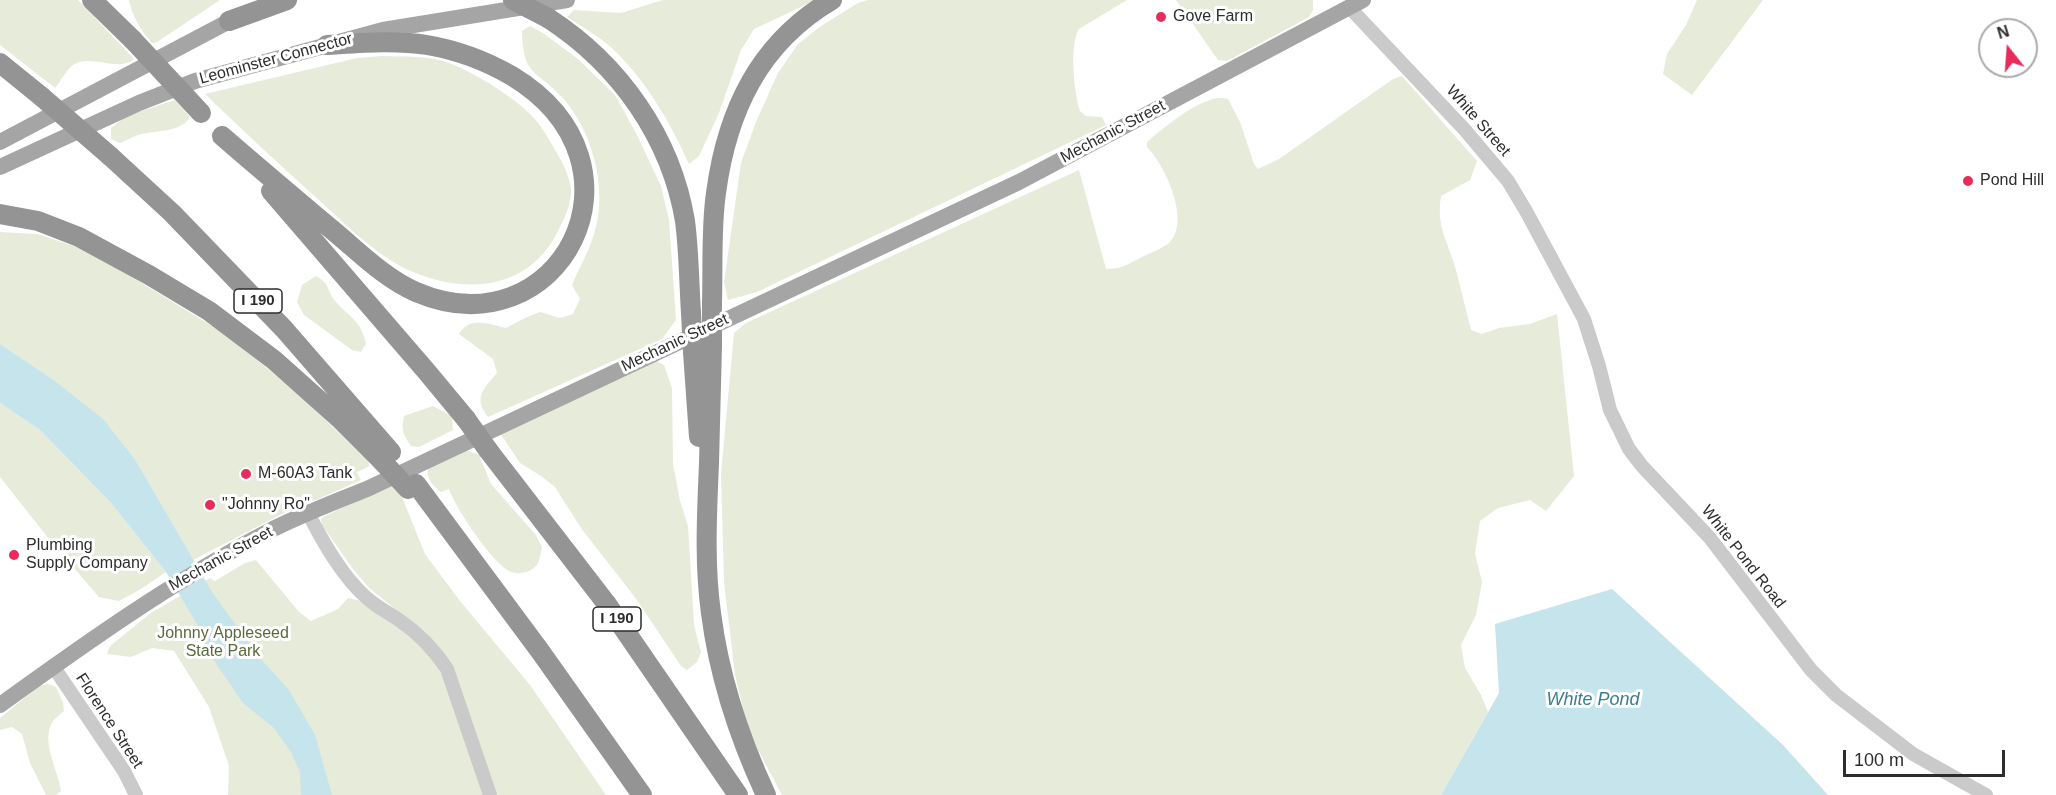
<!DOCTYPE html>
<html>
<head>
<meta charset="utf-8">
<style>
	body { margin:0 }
	#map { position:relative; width:2056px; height:795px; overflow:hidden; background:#fff; font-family:Arial,sans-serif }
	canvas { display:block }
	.north { position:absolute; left:1978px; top:18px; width:60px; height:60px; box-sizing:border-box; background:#fff; border:2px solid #ababab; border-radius:50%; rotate:343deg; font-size:16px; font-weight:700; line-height:24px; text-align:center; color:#2d2d2d }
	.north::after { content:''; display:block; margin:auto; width:21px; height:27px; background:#e92b5a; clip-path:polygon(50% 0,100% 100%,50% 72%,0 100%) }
	.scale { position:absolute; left:1843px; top:750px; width:162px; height:27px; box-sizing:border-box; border:3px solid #2d2d2d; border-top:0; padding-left:8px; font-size:18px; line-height:21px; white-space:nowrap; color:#2d2d2d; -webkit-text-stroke:4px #fff; paint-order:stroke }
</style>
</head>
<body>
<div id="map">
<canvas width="2056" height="795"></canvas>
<div class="north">N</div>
<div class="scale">100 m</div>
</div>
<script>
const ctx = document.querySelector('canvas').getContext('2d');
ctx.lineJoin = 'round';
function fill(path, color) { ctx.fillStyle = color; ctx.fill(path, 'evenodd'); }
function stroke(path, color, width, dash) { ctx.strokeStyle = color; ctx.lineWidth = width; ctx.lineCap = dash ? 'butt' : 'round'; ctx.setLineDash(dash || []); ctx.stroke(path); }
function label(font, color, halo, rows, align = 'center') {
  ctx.font = font + ' Arial,sans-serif'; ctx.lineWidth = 6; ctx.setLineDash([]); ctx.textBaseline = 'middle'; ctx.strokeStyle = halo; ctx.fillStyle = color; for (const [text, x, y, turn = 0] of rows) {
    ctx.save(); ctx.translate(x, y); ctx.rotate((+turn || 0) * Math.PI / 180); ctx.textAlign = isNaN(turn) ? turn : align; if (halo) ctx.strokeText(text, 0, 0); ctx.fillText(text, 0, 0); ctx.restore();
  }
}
fill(new Path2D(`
	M0,0H78L134,59C117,73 92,53 73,65C66,70 61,81 55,88L0,45Z
	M129,0H220L157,42L152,43C140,29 133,18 129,0Z
	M663,0H816L754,29L741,50L719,113L699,156L689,164C670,122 647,82 613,49C600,37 582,27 567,17L574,10L621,13Z
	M868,0H1127L1079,29C1069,45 1074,93 1080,111L1086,116L1102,117L1106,125L757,292L728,300L724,282L741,163L756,122L778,73L798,44L821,26L858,3Z
	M1176,0H1313V10L1309,17L1227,61L1218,60Z
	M1697,0H1763L1692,95L1663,74L1667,54L1686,25Z
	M530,26L543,33L578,59L615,95L636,133L661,186L669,220L676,320L662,339L488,417C473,398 483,389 497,373L493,359L459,334C469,316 489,324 506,328L525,318L540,312L560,318L573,314L580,299L572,285C578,270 586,257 591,243C610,196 595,134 562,97C536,69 523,77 522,31Z
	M382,56C403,57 429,55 449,63C474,72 523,102 538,123C545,132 550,141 555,150C562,161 569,175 571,188C572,200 566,216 560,227C531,291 465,296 406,269C374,253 347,226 321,202C282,167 243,131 205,94L357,58Z
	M1402,76L1477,161L1470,180L1441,196C1436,228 1448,241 1456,270C1461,290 1466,310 1471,330L1482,334L1499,328L1530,324L1557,314L1574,476L1546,511L1530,500L1498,508L1480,521L1475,553L1482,582L1476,615L1461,645L1465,668L1481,695L1488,712L1441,795H782L749,733L735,675L724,582L721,474L734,333L746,323L1079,170L1106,269C1121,270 1132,262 1144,256C1152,252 1163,248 1169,243C1192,221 1164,164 1147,147V142C1165,127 1205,92 1228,99L1240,122L1254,164L1258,169L1279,159L1393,79Z
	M175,100L190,117C181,133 155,130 138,135C132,137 126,141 120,143L111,139V128L126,116Z
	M0,232L37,234L89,251L227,335L304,399L368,461L370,466L357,472L361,480L316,500L305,502L193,560L136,461L51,378L0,344Z
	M316,276C331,284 326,291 336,302C350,318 361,320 366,344L361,352L352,350L304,315L297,302L302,285Z
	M655,360L664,365L672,388L673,464L680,501L688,526L694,625L701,652L697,662L687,670L681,666L637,600L581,528L555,487L541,476L520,463L500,433Z
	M0,403L40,430L111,503L166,572L141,589L119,601L99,597L49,539L0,477Z
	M433,406L452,416L453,430L419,447L411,446C403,435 401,429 404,416Z
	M466,450L479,455L491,484L535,534L542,547C541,552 540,560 537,565C531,572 520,575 511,572C493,564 456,509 449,489L441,492C432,485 426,479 428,467Z
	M392,484L398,487L425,554L460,601L530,685L606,795H495L453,669L421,629L370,589L353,569L322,525L321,520L323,517Z
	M256,560L299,612L311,621L338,609L348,598L362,601L394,624L422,647L436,662L446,684L483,795H228L229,766L209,707L174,651L152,648L131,657L107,654L110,646L151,613L210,578L215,581L245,563Z
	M48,684L56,687L63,703L64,711C60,714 56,718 53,721C40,740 58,770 61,791L56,795H46L30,763L22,734L12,727L0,730V718L39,686Z`), '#e7ebda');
fill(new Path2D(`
	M0,344L51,378L103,419L136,461L212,592L259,657L289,690L315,735L332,795H301L300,772L291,752L274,728L243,703L206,649L198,626L166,572L111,503L40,430L0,403Z
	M1612,589L1783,745L1828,795H1441L1499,693L1495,624Z`), '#c6e4ec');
stroke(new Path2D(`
	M1349,7L1465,130L1508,181L1526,211L1584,319L1599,366L1610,410L1629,449L1642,466L1710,538L1811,670L1836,695L1913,754L1986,795
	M308,513C323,542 343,578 368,599C377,607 389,613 399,620C418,633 434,649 447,669L490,795
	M53,666L124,771L136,795`), '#cacaca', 14);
stroke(new Path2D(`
	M0,142L241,15
	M0,167L139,103L195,81L383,30L567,0
	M0,705C86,643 173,581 267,532C300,515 334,502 367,489L1019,182L1363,0`), '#a5a5a5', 16);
stroke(new Path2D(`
	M92,0L133,40
	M548,18C619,64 671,137 685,221C689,251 689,283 691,313
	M229,21L287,0
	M0,63L42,97
	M222,136C260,169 298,201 336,233C361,254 386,279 416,292C559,353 659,165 512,76C486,61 457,50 427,45C394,40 361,43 327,45
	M110,156L172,213L284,329L391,452
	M271,191L427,372L466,419
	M0,214L38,221L79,237L149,275L209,311L274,360L339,418L383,462
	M712,303C713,268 711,226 716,193C727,111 759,43 832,0
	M712,345C711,384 710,424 709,463C707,513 704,563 711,613C719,676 739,737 766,795
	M693,352L699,437
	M488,450L606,603L738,795
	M416,484L540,651L642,795`), '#949494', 20);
stroke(new Path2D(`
	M513,0L548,18
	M133,40L201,113
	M42,97L110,156
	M691,313L693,352
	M712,345V303
	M466,419L488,450
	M383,462L408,489`), '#949494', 20);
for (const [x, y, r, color] of [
	[1161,17,6,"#e92b5a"],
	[1968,181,6,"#e92b5a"],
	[246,474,6,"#e92b5a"],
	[210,505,6,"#e92b5a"],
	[14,555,6,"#e92b5a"]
]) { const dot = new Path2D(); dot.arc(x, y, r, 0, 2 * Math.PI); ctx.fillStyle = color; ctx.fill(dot); stroke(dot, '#fff', 2); }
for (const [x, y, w] of [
	[258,301,48],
	[617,619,48]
]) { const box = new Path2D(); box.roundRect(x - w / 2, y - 12, w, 24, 4.5); ctx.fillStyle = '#fff'; ctx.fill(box); stroke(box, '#2d2d2d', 1.5); }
label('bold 15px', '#2d2d2d', null, [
	["I 190",258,301],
	["I 190",617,619]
]);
label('16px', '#2d2d2d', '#fff', [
	["Gove Farm",1173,17],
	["Pond Hill",1980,181],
	["M-60A3 Tank",258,474],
	["\"Johnny Ro\"",222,505],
	["Plumbing",26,546],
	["Supply Company",26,564]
], 'left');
label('16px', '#2d2d2d', '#fff', [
	["Leominster Connector",276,59,-15],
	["White Street",1478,121,49],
	["Mechanic Street",1113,132,-28],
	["Mechanic Street",675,343,-25],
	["White Pond Road",1743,557,52],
	["Mechanic Street",221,559,-29],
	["Florence Street",109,721,57]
]);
label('16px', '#596a3a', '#fff', [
	["Johnny Appleseed",223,634],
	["State Park",223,652]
]);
label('italic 18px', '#3a7f91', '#fff', [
	["White Pond",1593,700]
]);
</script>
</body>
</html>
